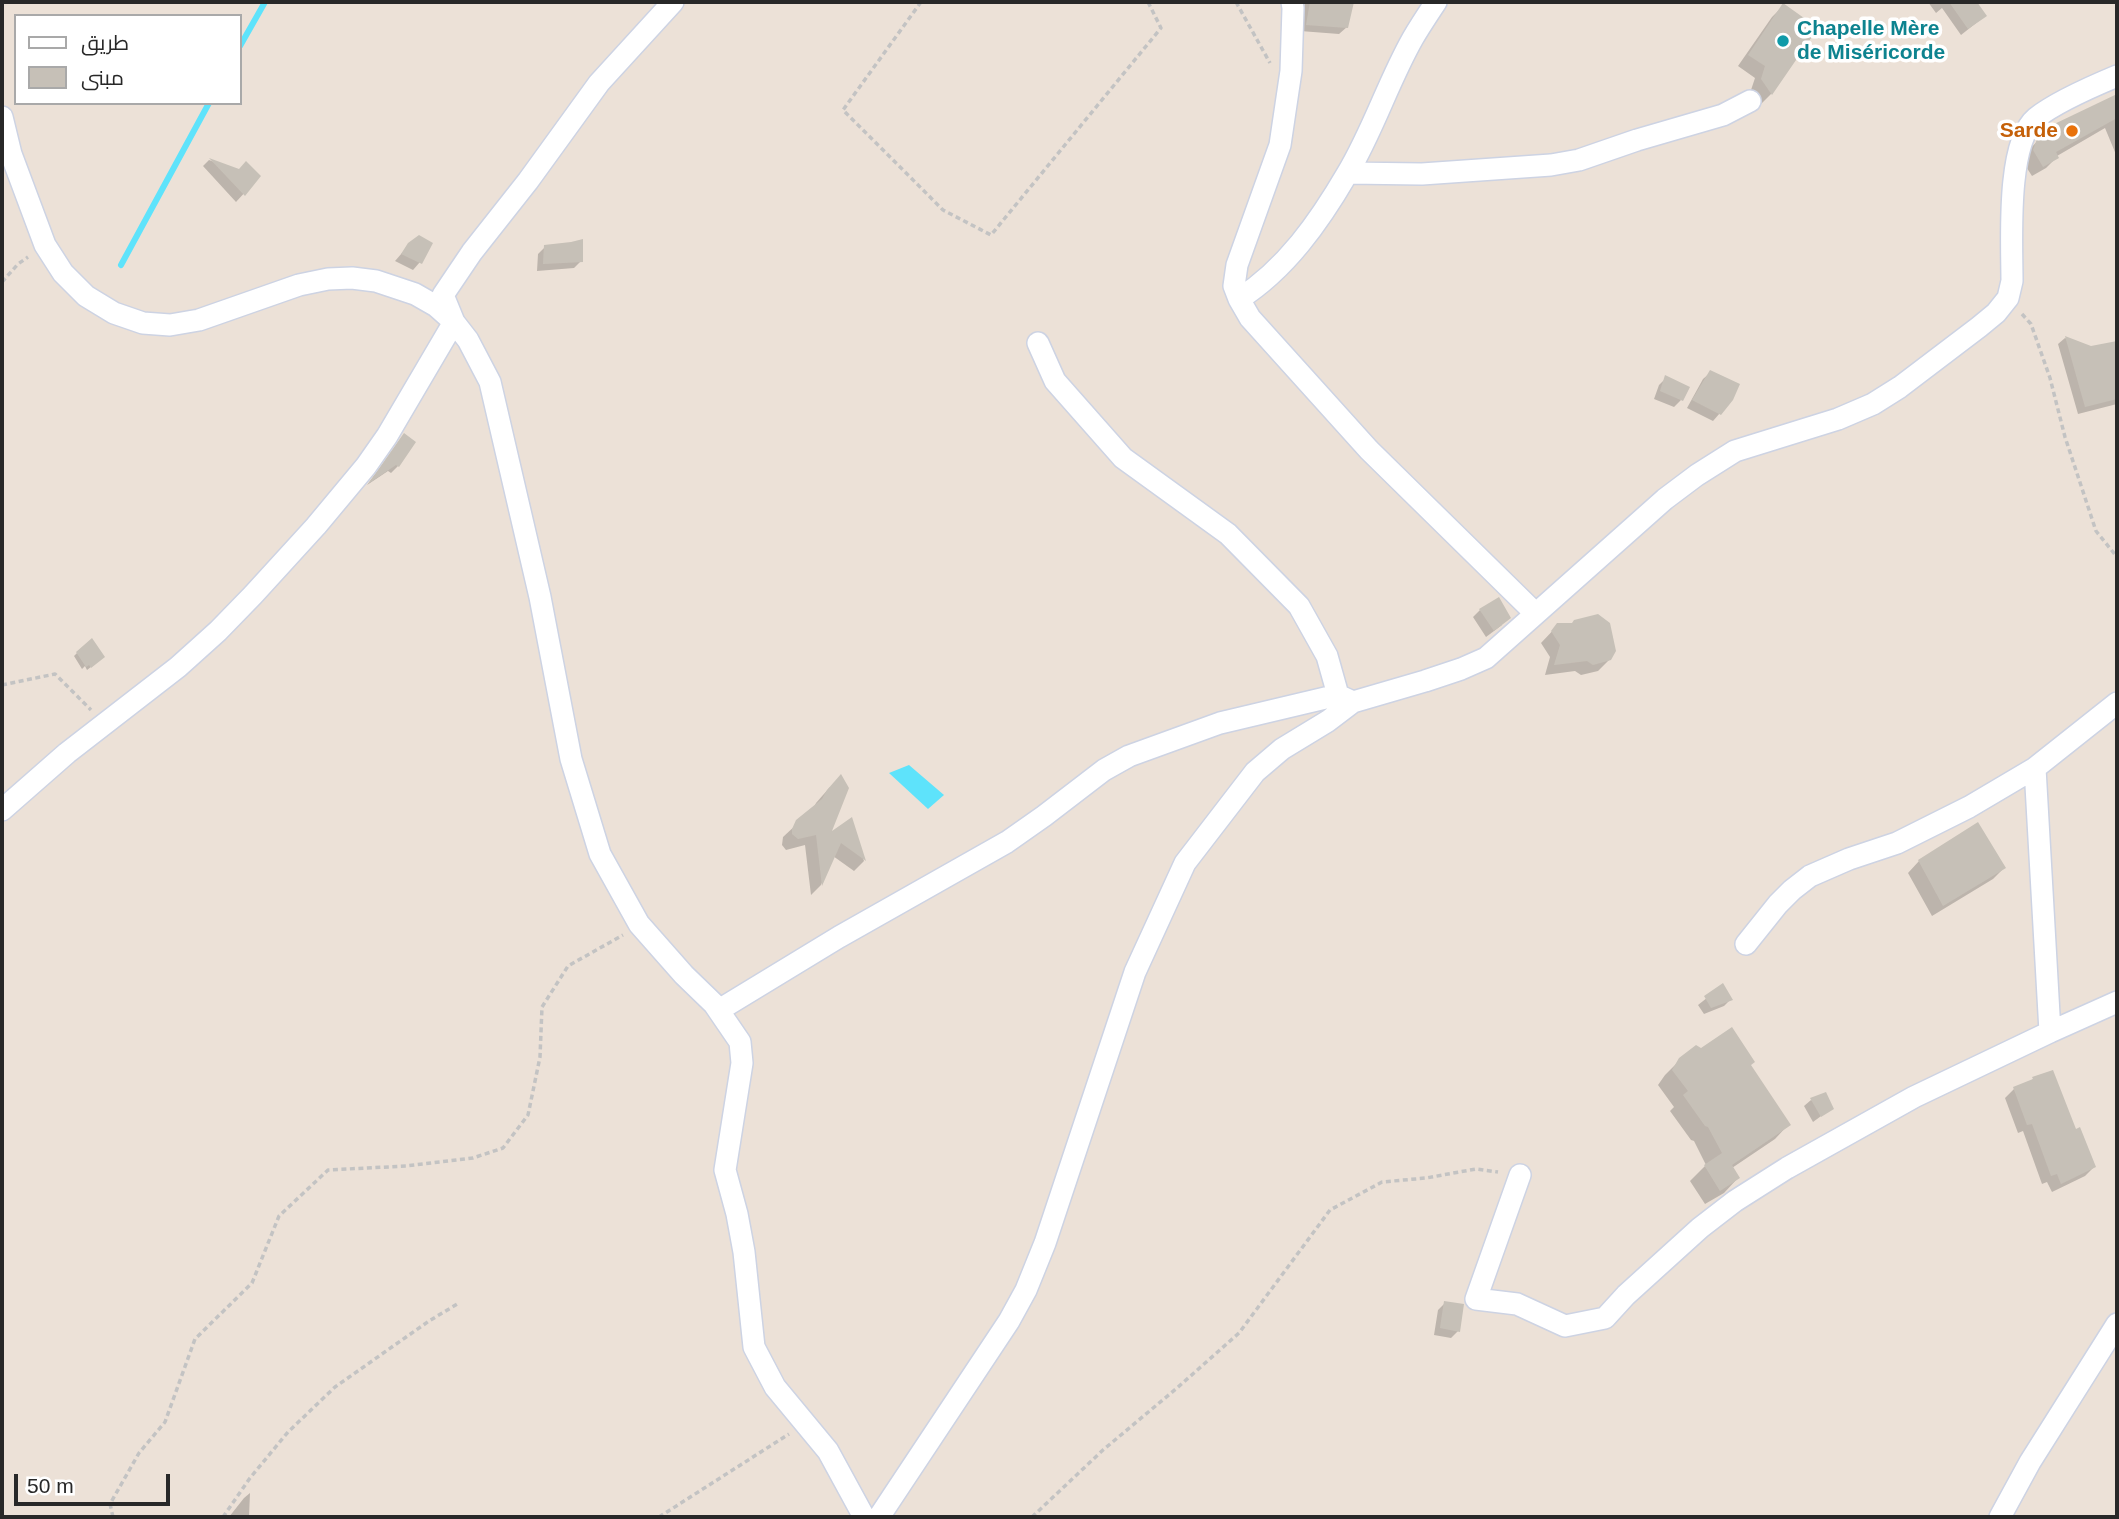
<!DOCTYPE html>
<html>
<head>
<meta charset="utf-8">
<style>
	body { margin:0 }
	#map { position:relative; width:2119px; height:1519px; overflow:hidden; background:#ece1d7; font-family:Arial,Cairo,sans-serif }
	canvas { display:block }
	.frame { position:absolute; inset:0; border:4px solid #282828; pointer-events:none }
	.legend { position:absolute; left:14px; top:14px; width:228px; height:91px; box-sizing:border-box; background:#fff; border:2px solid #a9a9a9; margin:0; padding:9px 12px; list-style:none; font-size:21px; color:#282828 }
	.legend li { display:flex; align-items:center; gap:14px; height:35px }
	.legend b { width:35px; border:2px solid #a9a9a9 }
	.scale { position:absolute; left:14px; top:1474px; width:156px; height:32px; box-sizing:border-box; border:4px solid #282828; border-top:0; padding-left:9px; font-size:21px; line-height:24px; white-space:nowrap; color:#282828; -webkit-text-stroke:5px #fff; paint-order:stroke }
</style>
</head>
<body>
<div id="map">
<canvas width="2119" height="1519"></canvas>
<div class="frame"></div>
<ul class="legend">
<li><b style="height:9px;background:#fff"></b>طريق</li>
<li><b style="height:19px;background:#c6c0b7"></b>مبنى</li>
</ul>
<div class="scale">50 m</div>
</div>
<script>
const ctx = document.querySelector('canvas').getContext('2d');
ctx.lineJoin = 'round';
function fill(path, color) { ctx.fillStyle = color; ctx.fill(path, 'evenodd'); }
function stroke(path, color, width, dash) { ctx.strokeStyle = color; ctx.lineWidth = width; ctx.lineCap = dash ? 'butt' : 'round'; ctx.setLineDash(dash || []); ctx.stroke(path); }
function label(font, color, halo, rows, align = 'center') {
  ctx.font = font + ' Arial,sans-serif'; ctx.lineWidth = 7; ctx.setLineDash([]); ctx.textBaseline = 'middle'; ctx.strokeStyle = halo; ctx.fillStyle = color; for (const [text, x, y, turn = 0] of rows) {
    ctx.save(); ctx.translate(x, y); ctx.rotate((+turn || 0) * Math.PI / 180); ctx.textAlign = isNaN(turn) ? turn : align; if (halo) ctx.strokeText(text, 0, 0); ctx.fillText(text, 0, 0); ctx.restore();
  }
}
fill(new Path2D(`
	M909,765L944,795L928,809L889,773Z`), '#5ee3fb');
fill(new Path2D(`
	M1305,2H1353L1347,27L1339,34L1300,31Z
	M1928,2H1975L1985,16L1961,35L1942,8L1936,13Z
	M1783,6L1816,28L1771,94L1760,105L1751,90L1755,78L1738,66L1772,17Z
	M2117,96V157L2105,128L2057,156V157L2046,168L2032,176L2023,162L2027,152L2049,129Z
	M209,160L239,171L259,177L236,202L203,166Z
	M409,245L420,262L413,270L395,261Z
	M545,247L581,261L574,268L537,271L538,254Z
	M2065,338L2091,348L2116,343L2117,404L2078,414L2058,344Z
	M1711,372L1720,413L1713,421L1687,408L1703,379Z
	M1666,378L1681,400L1674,407L1654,399L1659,385Z
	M404,436L398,466L391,473L388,471L367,485Z
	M1480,610L1502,625L1486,637L1473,617Z
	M1558,625H1571L1610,659L1598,671L1581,675L1575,671L1545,675L1550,657L1541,643Z
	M77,653L100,660L87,670L85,666L82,669L74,656Z
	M830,787L828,835L850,821L864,861L854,871L833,856L821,885L811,895L805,845L786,850L782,845L783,837L813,809L816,803Z
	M1919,861L2004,868L1993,879L1932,916L1908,873Z
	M1722,986L1731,999L1724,1006L1704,1014L1698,1005Z
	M1680,1060L1749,1066L1789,1124L1775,1139L1732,1168L1738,1178L1724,1193L1705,1204L1690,1181L1706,1165L1694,1141L1691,1140L1670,1111L1674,1107L1658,1085L1665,1075Z
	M2033,1079L2075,1131L2094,1167L2085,1176L2052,1192L2047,1182L2042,1184L2023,1131L2018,1133L2005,1098L2014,1089L2029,1083Z
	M1811,1100L1832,1108L1813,1122L1804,1106Z
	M1445,1303L1458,1331L1451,1338L1434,1335L1438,1310Z
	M250,1493L249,1517H229L244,1498Z`), '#0003');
stroke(new Path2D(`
	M240,46L265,2
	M121,265L209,103`), '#5ee3fb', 6);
fill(new Path2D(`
	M1310,2H1354L1348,28L1306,25Z
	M1949,2H1977L1987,16L1968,29Z
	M1783,3L1818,28L1772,95L1761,79L1765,66L1748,55Z
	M2117,94V118L2056,152L2059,158L2043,167L2033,150L2037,139L2049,129L2048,127Z
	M209,158L239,169L246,161L261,176L245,196Z
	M419,235L433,243L422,264L401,254L408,243Z
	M583,239V262L543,264L544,245L571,242Z
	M2065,336L2091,346L2117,341V399L2085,407Z
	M1710,370L1740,384L1733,400L1721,415L1692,400Z
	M1665,375L1690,387L1683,401L1660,391Z
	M404,433L416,442L399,467L396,465L368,484Z
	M1499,597L1511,618L1494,631L1479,609Z
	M1598,614L1610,623L1616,651L1611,660L1593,665L1587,661L1554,665L1560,645L1551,631L1557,623H1572L1574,620Z
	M92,638L105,657L91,668L89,665L86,667L76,652Z
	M841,774L849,788L832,831L852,817L866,861L841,843L822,886L816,835L798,839L792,834V829L796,820L822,799L827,790Z
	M1978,822L2006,868L1943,906L1918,860Z
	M1723,983L1733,1000L1711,1008L1704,996Z
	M1732,1027L1755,1062L1751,1065L1791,1125L1732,1165L1740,1178L1720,1191L1704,1165L1722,1153L1708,1127L1705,1126L1683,1095L1688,1091L1672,1070L1679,1058L1696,1045L1701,1048Z
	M2053,1070L2076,1129L2080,1127L2096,1167L2061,1184L2057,1174L2051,1176L2032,1124L2027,1125L2013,1087L2033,1079L2032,1077Z
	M1826,1092L1834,1109L1821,1117L1810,1098Z
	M1444,1301L1464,1304L1460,1332L1440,1328Z`), '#c6c0b7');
const minor = new Path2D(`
	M1436,2C1428,14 1420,26 1413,38C1388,82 1373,131 1347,174C1319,222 1286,269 1239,299L1250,318L1369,450L1535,613
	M2,117L11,154L45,245L63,273L86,296L114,313L143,323L170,325L199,320L299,285L328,279L352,278L376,281L415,294L436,306L454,322L468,340L490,382L540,597L571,759L600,854L639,924L684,975L714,1004L740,1042L742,1063L725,1170L737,1214L744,1252L754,1347L775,1387L828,1451L864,1517
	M1348,173L1422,174L1551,165L1579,160L1637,140L1723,115L1750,101
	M1239,299L1234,286L1237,265L1280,145L1291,71L1293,8L1292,2
	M1038,343L1055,381L1123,458L1228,534L1299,606L1327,656L1338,695
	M2,810L67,753L178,667L218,631L253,595L316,526L366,466L387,436L454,322L443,295L472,252L528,181L599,83L673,2
	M1746,944L1778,904L1792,890L1810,876L1849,859L1897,843L1969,807L2035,768L2117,703
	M719,1010L839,937L1007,842L1044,816L1104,770L1129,756L1220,723L1338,695L1353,702
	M2050,1032L2117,1002
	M1520,1175L1476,1299L1517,1304L1565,1326L1605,1318L1626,1295L1700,1228L1735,1201L1787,1168L1914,1097L2050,1032L2035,768
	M879,1517L1009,1321L1026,1290L1045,1243L1135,972L1185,863L1255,772L1282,749L1328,721L1353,702L1425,681L1461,669L1486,658L1665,499L1697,475L1735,451L1838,419L1873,404L1900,387L1979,327L1996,313L2008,298L2012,281C2012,243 2006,143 2036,118C2056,102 2093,86 2117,76
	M2000,1517L2030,1462L2117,1324`);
stroke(minor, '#cdd3e3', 24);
stroke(new Path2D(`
	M921,2L843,110L943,210L991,235L1161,28L1148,2
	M1236,2L1270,63
	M2,282L18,264L28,257
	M2022,314L2031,324L2050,378L2065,437L2096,531L2117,557
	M2,685L55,674L91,710
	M113,1517L110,1504L139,1453L165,1422L195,1339L252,1283L279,1216L328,1170L406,1166L473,1158L503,1148L528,1115L540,1057L542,1007L568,966L623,935
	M223,1517L250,1478L288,1432L335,1387L429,1321L459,1303
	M659,1517L789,1434
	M1032,1517L1103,1450L1177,1388L1239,1333L1330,1210L1382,1182L1426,1178L1476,1169L1498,1172`), '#c3c3c3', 3.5, [5, 3.5]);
stroke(minor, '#fff', 21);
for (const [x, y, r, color] of [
	[1783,41,7,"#0f9aa8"],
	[2072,131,7,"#e8710a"]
]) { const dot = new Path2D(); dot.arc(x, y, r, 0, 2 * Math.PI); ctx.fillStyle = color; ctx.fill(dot); stroke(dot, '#fff', 2.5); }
label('bold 21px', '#0d838f', '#fff', [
	["Chapelle Mère",1797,29],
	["de Miséricorde",1797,53]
], 'left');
label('bold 21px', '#c56008', '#fff', [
	["Sarde",2058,131]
], 'right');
</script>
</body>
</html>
